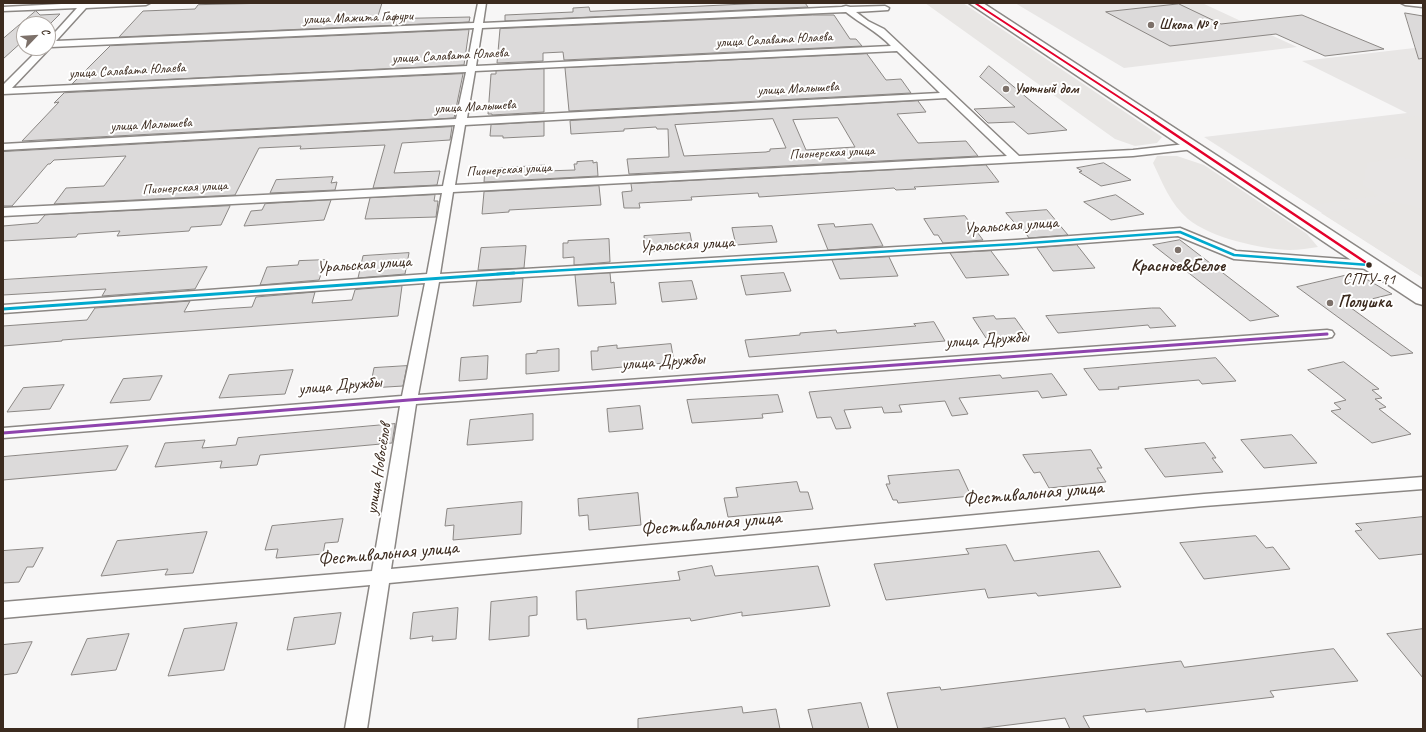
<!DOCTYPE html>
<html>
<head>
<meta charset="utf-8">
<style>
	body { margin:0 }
	#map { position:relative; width:1426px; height:732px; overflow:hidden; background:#f7f6f6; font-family:Caveat,sans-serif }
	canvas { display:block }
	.frame { position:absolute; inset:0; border:4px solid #3b2a1e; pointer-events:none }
	.north { position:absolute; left:16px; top:16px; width:40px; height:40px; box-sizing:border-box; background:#fff; border:1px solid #b1aaa5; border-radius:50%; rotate:65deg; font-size:11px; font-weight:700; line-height:16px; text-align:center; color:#3b2a1e }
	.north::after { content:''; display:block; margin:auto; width:14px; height:18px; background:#7d716a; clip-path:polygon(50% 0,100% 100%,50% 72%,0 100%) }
</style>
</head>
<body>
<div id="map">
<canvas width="1426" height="732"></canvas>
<div class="frame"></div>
<div class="north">С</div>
</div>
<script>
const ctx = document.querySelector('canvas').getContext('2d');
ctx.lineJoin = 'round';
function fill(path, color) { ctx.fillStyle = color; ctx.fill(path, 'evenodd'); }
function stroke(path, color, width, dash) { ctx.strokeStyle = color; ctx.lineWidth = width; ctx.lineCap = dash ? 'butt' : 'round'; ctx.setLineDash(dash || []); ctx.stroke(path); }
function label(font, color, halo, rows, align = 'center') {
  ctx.font = font + ' Caveat,sans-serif'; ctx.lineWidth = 4; ctx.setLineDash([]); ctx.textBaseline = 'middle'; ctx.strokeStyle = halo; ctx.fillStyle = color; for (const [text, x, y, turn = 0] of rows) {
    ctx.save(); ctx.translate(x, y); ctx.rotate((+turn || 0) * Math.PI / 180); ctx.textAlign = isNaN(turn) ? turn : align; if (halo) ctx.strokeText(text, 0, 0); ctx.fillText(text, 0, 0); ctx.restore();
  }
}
fill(new Path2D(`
	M1015,3H1202L1297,47L1124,68Z
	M1423,47V275L1415,273L1204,137L1407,113L1302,61Z`), '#e8e6e5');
fill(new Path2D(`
	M925,3H963L1162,137L1157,143L1135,146L1115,139Z
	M1417,116L1423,119V162L1401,157L1367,163L1363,185L1378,196L1310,205L1212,141Z
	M1157,156H1177L1204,165L1307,234L1318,247C1309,248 1299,250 1290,250C1261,249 1211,238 1188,219C1171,205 1162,182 1153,163Z
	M1394,202L1414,206L1423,211V278L1321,213Z`), '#e8e6e4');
const building = new Path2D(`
	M273,3H382L377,19L470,17L469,22L119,37L143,11L195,9L198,5Z
	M766,3H805L808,7L505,21V15L573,12V8L589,7L590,11Z
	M1179,4L1221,24L1302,15L1384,49L1325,56L1276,34L1170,46L1106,12Z
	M36,11L40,15L60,14L48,26V24H24V40L3,59V39Z
	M1405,13L1423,16V58L1419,59Z
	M813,15H834L850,39H856L862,46L564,60L563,52L543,53V61L497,63L500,29Z
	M469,30L464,65L72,84L110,46Z
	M867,54L886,80L901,79L911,93L569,111L565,68Z
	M989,66L1032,102L1067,130L1028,134L1014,122L988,123L974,109L1015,107L980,77Z
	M544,69V112L492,115V114H488L491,74H496V71Z
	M463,74L454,118L22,141L59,102L54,103L64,93Z
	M918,101L926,112L897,114L918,143L966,141L978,156L629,174L627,159L669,157L668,129H657L656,127L624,129V131L571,134L570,121ZM838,118L855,147L806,150L793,120ZM773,119L786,148L770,149V151L766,152L684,156L675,125Z
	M544,122V136L503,138V136H490L491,125Z
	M452,127L450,140L402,143L394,173L440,171L437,185L373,188L385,145L300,149L301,146L259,148L235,195L54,204L66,188L104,186L126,156L54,160L50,164H48L12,206H3V152Z
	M593,161V163L597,162L598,176L484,182L485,169L545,165V171L575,170L574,164H577V162Z
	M1104,163L1131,180L1101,186L1079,172L1082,171L1077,168Z
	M986,165L999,182L914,187L916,189L896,190L894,188L759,197L758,193L691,197L692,200L639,203L640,208H624L622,192L632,191L631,184Z
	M333,177L331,183L337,182L335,190L270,193L276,180Z
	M599,186L601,205L509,210V212L482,214L484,192Z
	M435,195L434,201H438L436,217L365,219L370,198Z
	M1116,195L1144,214L1111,220L1084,202Z
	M331,200L324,220L244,226L251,211L262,210L265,204Z
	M230,206L221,225L191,227L189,231L117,236L120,231L78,234L76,237L3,241V226L38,223L45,215Z
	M1047,210L1068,235L1029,238L1023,229H1020L1006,213Z
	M965,216L983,240L943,243L938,235H934L924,219Z
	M834,224L835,227L872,224L883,246L828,250L818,225Z
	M772,226L777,242L736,245L732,228Z
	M690,233L693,249L646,252L644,236Z
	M609,239L610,262L574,265V257L563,258V243H568V241Z
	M1180,240L1279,316L1250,321L1153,245Z
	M1077,245L1095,268L1053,271L1037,248Z
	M526,246L524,268L478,270L481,248Z
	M991,251L1009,275L966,278L950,253Z
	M409,253L405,274L358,278L363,256Z
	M889,257L898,276L840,279L832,260Z
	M326,260L319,280L260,285L267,267L298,265L299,261Z
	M207,267L195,289L102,296L106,289L3,295V280Z
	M610,273L611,283L614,282L616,304L578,306L575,275Z
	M784,273L791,291L746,295L741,276Z
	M1356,273L1392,294L1347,305L1413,353L1391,356L1297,287Z
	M523,279L521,302L473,306L477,281Z
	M692,281L697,299L662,302L659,283Z
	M402,286L398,316L62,340V341L3,346V326L87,320L95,308L190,301L184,312L220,309L252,307L256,297L315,292L312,303L352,300L355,290Z
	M1152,308H1160L1176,326L1150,328L1148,325L1058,333L1046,316Z
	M994,316L996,319L1015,318L1027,335L986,338L973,318Z
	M934,322L945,341L749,357L745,340L800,335V333L836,330L837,333L916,326L914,324Z
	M671,344L674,362L592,370L591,351H598V347L617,345V348Z
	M559,349V371L526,374V354L537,353V351Z
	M488,356L487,379L459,381L461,358Z
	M1216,358L1236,381L1202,384L1199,380L1118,387L1119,389L1099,390L1084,369Z
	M1344,362L1379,389L1372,390L1382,398L1375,399L1386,407L1379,409L1411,434L1372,443L1331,411L1341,409L1334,403L1346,400L1308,370Z
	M407,366L403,386L370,388L374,368Z
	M293,370L285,394L219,398L229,375Z
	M1052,374L1067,395L1042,398L1038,391L959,398L968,414L952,416L945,401L899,405L902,412L884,413L882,407L844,410L851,428L836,429L831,417L817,418L809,392L1000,375L1002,378Z
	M162,376L150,400L110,403L123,379Z
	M64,385L50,409L7,412L23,388Z
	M778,395L783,412L762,414L763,418L692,423L687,400Z
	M640,406L643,429L609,432L607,409Z
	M533,414V440L467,445L470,420Z
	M395,424L392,443L260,455L257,465L220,468L222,461L155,467L165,443L205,440L202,448L236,445L238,438Z
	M1292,435L1317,463L1264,468L1241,440Z
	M1205,443L1216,458H1212L1223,472L1165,477L1145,449Z
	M128,446L116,470L3,480V457Z
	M1091,450L1102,468H1097L1106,482L1049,488L1040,472L1034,473L1023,455Z
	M959,470L971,496L898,503L897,500H893L886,484H890L888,476Z
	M797,482L800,492H808L813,509L728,517L724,498L738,497L736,488Z
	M638,493L641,525L589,530L588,515L579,516L578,499Z
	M522,502L521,534L453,540L454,525L445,526L447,509Z
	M1423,517V554L1379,559L1355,531L1362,530L1356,524Z
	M343,519L338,542L325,543L323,554L276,558L278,549L265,550L272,526Z
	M207,532L193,573L165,575L168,569L101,576L117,541Z
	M1256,536L1266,548L1273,547L1290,569L1204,579L1180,543Z
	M1006,545L1014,561L1099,551L1121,587L1038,596L1036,593L988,598L985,589L886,600L874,564L969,554L966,549Z
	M43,548L33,567H27L19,582L3,583V551Z
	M712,566L715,576L818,566L830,606L742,616V612L691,621L690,618L587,629L586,619L577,620L576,591L680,580L678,572Z
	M537,597V615L529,616V636L489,640L491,602Z
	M458,608L456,639L432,641L433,636L410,639L413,613Z
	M341,613L335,644L287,650L294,618Z
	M237,623L224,670L168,676L184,629Z
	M1423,629V678L1387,634Z
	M129,634L116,670L71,675L87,639Z
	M32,642L17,673L3,675V645Z
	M1334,649L1358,681L1270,691L1274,697L1146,712L1145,709L1083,716L1090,729H1070L1065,718L977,729H898L887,693L940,687L941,690L1181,661L1184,667Z
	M861,703L869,729H813L808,710Z
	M742,707L743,713L776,709L780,729H638V719Z`);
fill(building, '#dcdada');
stroke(building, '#8b8784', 1);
const street = new Path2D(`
	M81,3H150L146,5L86,8L56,41L474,23L478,3H486L483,23L842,7L846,6L850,7L885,6L889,8L888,10L856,12L868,21L884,29L1019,156L1133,150L1194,143L1199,146L1194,149L1133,156L453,192L440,274L1016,240L1180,228L1236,251L1369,261L1374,262L1376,265L1374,268L1369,269L1234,259L1178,236L1016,248L439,282L418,395L1327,330L1332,331L1334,334L1332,337L1327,338L416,404L391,569L1204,494L1423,477V489L1204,506L389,583L367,729H345L370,585L3,618V602L372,571L400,406L3,438V428L402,396L425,283L3,313V305L427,274L442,193L3,216V208L443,186L455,125L3,150V144L456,119L466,72L3,94V85L40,48H48V40L77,8L3,11V7ZM846,12C861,24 878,32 891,46L476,66L482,28ZM474,28L467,66L12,88L51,47ZM897,51L940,93L467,118L475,71ZM946,98L1007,156L455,185L465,125Z
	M1401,3H1423V7L1405,5Z`);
const primary = new Path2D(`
	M969,3H983L1423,290V305L1416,303L1360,266Z`);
stroke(street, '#8b8784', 3);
stroke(primary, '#8b8784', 3);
fill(street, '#fefefe');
fill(primary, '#fefefe');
stroke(new Path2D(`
	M975,3L1154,120`), '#e4002b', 2);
stroke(new Path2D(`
	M1152,119L1365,262`), '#e4002b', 2.5);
stroke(new Path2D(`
	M497,274L1016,244L1180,232L1234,255L1369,265`), '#00a9ce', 2.5);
stroke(new Path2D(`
	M3,309L514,273`), '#00a9ce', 3);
stroke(new Path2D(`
	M3,433L409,400L1327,334`), '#8e44ad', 3);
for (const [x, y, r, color] of [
	[1151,25,4,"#7d716a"],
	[1006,89,4,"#7d716a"],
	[1178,250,4,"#7d716a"],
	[1369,265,3.5,"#3b2a1e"],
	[1330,303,4,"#7d716a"]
]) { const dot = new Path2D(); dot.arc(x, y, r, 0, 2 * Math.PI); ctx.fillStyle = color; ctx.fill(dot); stroke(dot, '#fff', 1.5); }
label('14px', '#3b2a1e', '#fff', [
	["улица Мажита Гафури",358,18,-2],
	["улица Салавата Юлаева",774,40,-3],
	["улица Салавата Юлаева",450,56,-3],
	["улица Салавата Юлаева",127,71,-3],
	["улица Малышева",798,89,-3],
	["улица Малышева",475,107,-3],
	["улица Малышева",151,125,-3],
	["Пионерская улица",832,153,-3],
	["Пионерская улица",509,170,-3],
	["Пионерская улица",185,188,-3]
]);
label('bold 14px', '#3b2a1e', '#fff', [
	["Школа № 9",1159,25],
	["Уютный дом",1014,89]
], 'left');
label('16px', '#3b2a1e', '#fff', [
	["СПТУ-91",1369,280]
]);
label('17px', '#3b2a1e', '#fff', [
	["Уральская улица",1011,226,-4],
	["Уральская улица",687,245,-3],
	["Уральская улица",364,265,-4],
	["улица Дружбы",987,340,-4],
	["улица Дружбы",663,362,-4],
	["улица Дружбы",340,386,-5],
	["улица Новосёлов",379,469,-81]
]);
label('bold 17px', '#3b2a1e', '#fff', [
	["Красное&Белое",1178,267],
	["Полушка",1338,303,"left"]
]);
label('20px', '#3b2a1e', '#fff', [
	["Фестивальная улица",1033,494,-5],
	["Фестивальная улица",711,524,-5],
	["Фестивальная улица",388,554,-5]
]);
</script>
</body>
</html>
